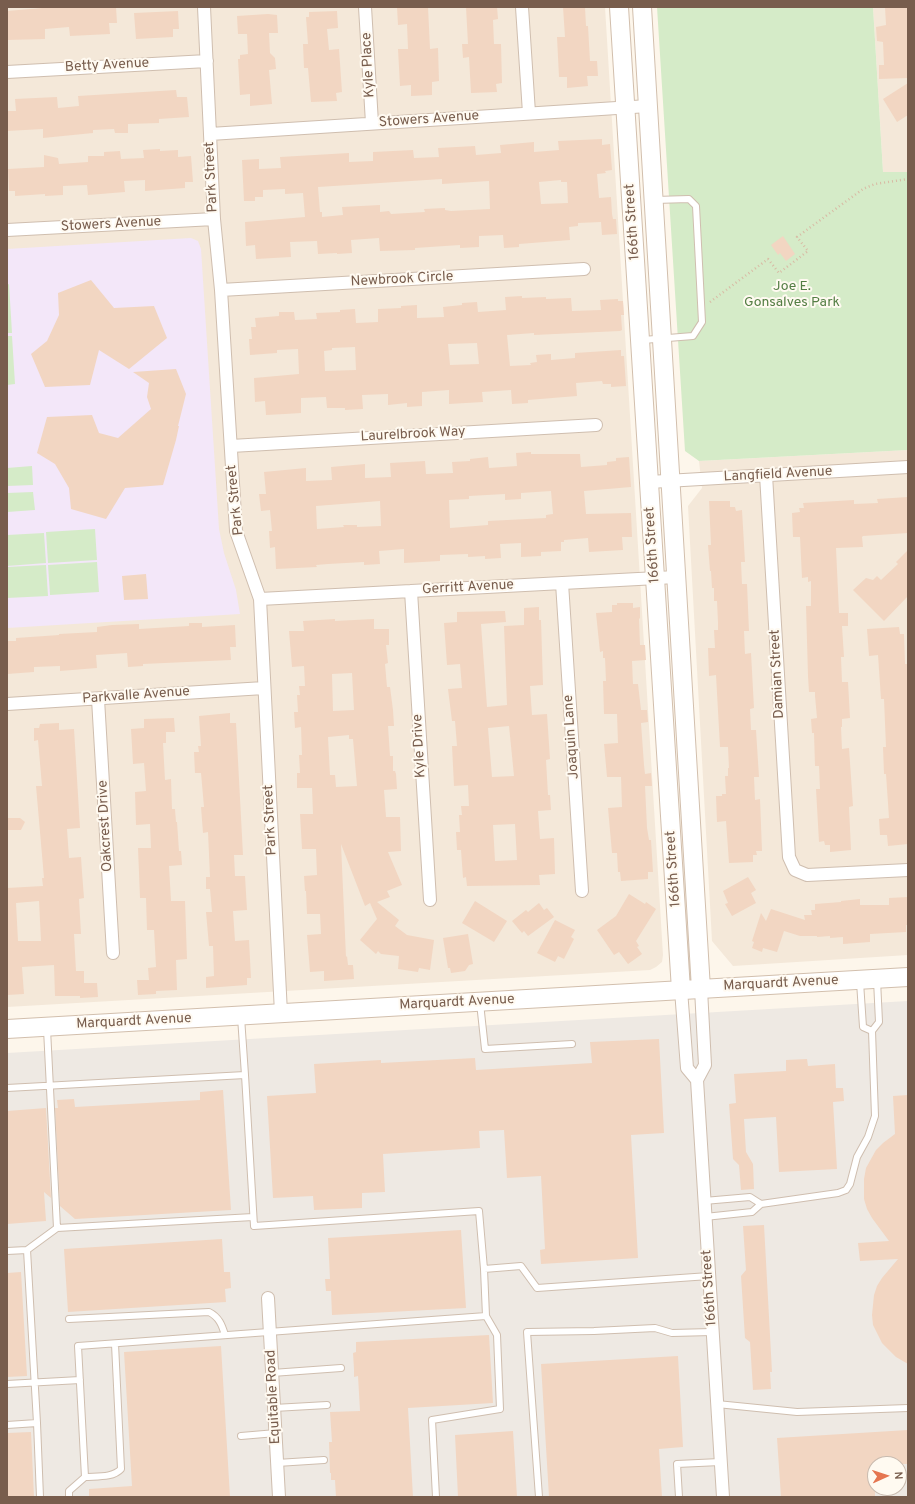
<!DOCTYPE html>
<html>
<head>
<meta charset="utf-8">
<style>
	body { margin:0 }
	#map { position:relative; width:915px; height:1504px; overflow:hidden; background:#fdf6eb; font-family:Overpass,sans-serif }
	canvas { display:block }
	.frame { position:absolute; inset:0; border:8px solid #785d4d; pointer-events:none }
	.north { position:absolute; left:867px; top:1456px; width:40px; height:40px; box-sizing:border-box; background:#fffaf1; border:1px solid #c9bbaf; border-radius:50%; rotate:87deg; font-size:11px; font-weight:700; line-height:16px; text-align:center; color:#785d4d }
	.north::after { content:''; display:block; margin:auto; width:14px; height:18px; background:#e57651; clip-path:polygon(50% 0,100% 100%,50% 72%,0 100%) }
</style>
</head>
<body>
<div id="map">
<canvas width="915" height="1504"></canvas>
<div class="frame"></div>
<div class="north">N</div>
</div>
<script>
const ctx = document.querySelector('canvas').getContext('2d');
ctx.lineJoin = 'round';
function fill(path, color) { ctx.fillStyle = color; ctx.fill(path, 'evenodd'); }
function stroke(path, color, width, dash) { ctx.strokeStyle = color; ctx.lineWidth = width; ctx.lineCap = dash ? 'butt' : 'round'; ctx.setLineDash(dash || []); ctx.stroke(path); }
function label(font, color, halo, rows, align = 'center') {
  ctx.font = font + ' Overpass,sans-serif'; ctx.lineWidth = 4; ctx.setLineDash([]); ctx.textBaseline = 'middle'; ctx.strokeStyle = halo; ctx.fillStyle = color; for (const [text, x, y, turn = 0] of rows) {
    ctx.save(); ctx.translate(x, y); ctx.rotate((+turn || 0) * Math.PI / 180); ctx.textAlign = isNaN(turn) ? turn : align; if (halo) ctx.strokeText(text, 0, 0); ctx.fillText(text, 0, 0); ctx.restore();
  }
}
fill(new Path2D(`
	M7,7H605L663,955L662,962L656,967L650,970L7,1007Z
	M873,7H908V172H883Z
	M908,450V955L733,966L712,941L688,506L702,488L699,461Z`), '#f4e8d9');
fill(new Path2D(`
	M908,1001V1497H7V1053ZM875,1464H899V1488H875Z`), '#eee9e3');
fill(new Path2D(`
	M191,238L198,241L201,249L219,529L224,553L236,590L240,614L7,628V249Z`), '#f3e7f9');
fill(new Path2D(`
	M657,7H873L883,172H908V450L699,461L685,451Z
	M9,284L12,333H7V285Z
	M7,336H12L15,384L7,385Z
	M32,466L33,485L7,486V468Z
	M33,492L35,510L7,512V493Z
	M95,529L97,560L48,563L46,532Z
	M44,533L46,563L7,566V535Z
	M97,562L99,592L50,595L48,565Z
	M46,565L48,596L7,598V567Z`), '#d5ebc8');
fill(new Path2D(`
	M54,7H116L117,23H109L110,34L70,36L69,27L45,29V39L7,40V11Z
	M397,7H428L430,49L438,48L439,81L432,82V95L411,96V85L400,86L398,49H408L407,24L398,25Z
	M466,7H497L498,19L493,20L494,44H501L502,83L496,84L497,92L471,93L469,57L463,58L462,44H468Z
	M563,7H585L586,26H588L590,61H597L598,76H587L588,86L567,88V77H559L557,37H565Z
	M885,7H908V78L879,79V65H884L883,42L877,41L876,27L886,25Z
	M178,11L179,29H173V37L136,39L134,13Z
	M337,11L338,28L327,29L329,50L339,49L342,92L336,93L337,101L311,102L308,68H304L303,44H308L306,17H309V12Z
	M268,14L277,15L278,33H269L270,53L275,58L276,69L269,70L272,104L250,106V94L240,95L238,59H240V55L248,54L247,34H238L237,16Z
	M908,83V115L897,122L883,99Z
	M176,90L177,97H187L189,117L159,119V123L128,124V133H115L114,129L93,130V133L43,138V129L7,131V111H16L15,99L57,97L58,108L79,106L78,96Z
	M602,139V145L610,144L612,170L605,171L606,173L597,174L599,198L611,197L612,214L613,219H616L617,234L602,235L601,222L578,223V226L569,227L570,240L519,244V247L504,248L503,235L479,236V247L460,248V245L415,248V250L380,251L379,238L351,240L352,253L337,254V253L318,254L317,241L290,242L291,257L256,259L255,245L246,246L245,222L305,217L303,193L285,194V189L263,190V197H255V201H244L242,160L259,159V169L281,168L280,157L349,153V162L373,161V152L413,150L414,158L439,157L438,148L475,146L476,155L501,153L500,145L534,142V152L559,150L558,141ZM442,179V184L489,181L490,209L451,211L445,210V208L424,209L425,212L391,214L389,211L380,212V205L342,207L343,215L322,217V212H320L318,187ZM561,180V182H567L568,203L541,204L539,182Z
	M160,149V151L178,150V157L191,156L193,182H185V188L145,191V180L124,181L125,192L88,195L87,185L63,186V195L45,196V194L15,196V191H9L8,169L44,167V155L58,158L59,164L88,162V156H104V152L120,151L121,159L144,158L143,150Z
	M783,236L795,254L786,261L780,253L778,255L771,245Z
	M91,280L114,308L154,306L167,338L129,369L99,350L90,385L45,387L31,354L47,341L59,315L58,293Z
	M522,296V298L546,297V299L571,298L572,311L601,310L600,300L618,299V301H623L624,315H621L622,330L620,331L534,335V333L507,335L510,366L531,365L530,363L537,362L536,355L551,354V360L575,358V353L621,350V356H624L626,386L611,387V384H603L602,381L576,383L577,396L528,400V403L512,404L511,390L482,392L483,402L449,404V390L422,392V406L407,407V403L388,405V394L362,395L363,409L345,410V408H327L326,397L301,398V413L285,414L266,415L265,401L255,402L254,378L299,374L298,349L277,350V353L250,355L249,339H252L251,327H256L255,318L279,316V312H294L295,320L317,319L316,313L340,312V310L355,309L356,323L378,322V309L401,308V306L417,305V318L444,317L443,307L462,305V303L477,302L478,312L506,310L505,297ZM477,343L479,364L450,365L448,344ZM355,347L356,370L325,371L324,351L332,350V348Z
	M176,369L186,394L178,426H179L176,440L163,485L125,488L106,519L71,509L69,488L55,464L37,453L47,417L92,415L99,433L118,438L151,409L147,397L149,383L133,372Z
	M531,452V454H580L581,467L607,465V462L616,461V458L629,457L631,487L584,491L586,514L631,513L632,537H622L623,550L589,552L588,538L564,540V542H561V551L541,552V556L521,557V543L500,544L501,558L485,559V556L468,557V554L440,555V561L404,563V549L379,551L380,564L364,565V562L328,564L316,565L317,567L276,569L275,547L270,548L269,531H272L270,510L261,511L259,494H266L264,472L306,468V481L332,480L331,467L365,464V478L391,477L390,463L425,461L426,474L453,473L452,462L470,461V459L488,457L489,468L517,466L516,453ZM551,491L553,514L546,515V518L488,521V525L450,528L449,500L469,499V496L505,494V500L521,499V493ZM380,501L381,526L357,527V525H343L344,527L317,529L316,506Z
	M908,497V533L863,536L862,537L863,547L836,548L839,613H848V626H842L844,657H841L842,682H848L850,718L842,719V727H841L842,749L849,748L853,806L849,807L851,850L830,852V845H825L824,841L819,842L816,789H820L819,766H815L814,733H812L811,719L817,718L815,696V692H809L808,676L806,606H811V581L808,582V577L802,578L800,537H793L792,513L800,512L799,508H804L803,503L854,500V504L878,503L877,499Z
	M709,501H730V507H735L736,511L742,510L745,562H741L742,584H747L749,631H744L745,654L751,653L754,708L750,709L751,730H756L759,777H754L755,800L760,799L762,851H756L757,855H753V862L729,863L726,821L717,822L716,796H722V794H726L725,776H728V768H729L728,747H720L716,675L709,676L708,648H715L714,630H718V622L717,601H714V588H712L711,571H710L708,545H711Z
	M908,550V596L884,621L853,590L866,578L873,580L877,576L881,580L898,564L896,562Z
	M146,574L148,599L124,600L122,576Z
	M617,603H633V608L640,607V618L639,619L640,645H645L646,660L632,661L633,684H638L641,710H647L648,722L641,723L644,765L645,774L651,773L652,786H645L647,828L649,840H651L653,872H648V879L621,881L620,872H618L617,853H612L608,808L622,807L621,777H607L604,744L618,743L617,714H604L603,681H606L605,658H603V651L600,652L596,613L612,612V605H617Z
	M539,607V620H541L543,685L530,686L532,715L547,714L550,759L546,760L548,795H550L551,810L538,811L540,839L554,838L555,874L539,875L540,885L467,886L466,877L463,878L461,850H457L456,832H460L459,815H462L461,806H469L468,785L454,786L452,746H457L455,721H452L448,689L462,688L460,664L447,665L444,623L457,622V612L505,611L506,622L481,624L487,707L507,705L504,626L524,625V608ZM509,726L514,776L492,777L488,728ZM515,824L517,860L495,861L493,825Z
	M335,619V621L374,619V629H389V645H386L388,663L385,664L387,687H390L393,710L394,726H388L390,756H393V771H395L396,774L397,789L384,790L386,817H400L401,851L388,852L402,885L387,891L390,897L377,902L399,920L395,926L407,935L434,940L430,970L419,968L418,972L398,969L399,956L381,954L378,951L376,954L360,940L377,919L370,903L365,906L341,844L346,957L347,956L348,965H353L354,979L324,981V971L310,972L307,935L321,934L320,914H307L306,891H305L304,876L317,875L316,849H302L300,814H313L312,788H297V773H300L299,755H302L301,727L295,728L294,712H298L297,695H300L299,686H305L304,666L292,667L289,631H304L303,621ZM352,673L354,710L333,711L332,674ZM349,735V739H353L357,786L336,787L335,775H330L328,737Z
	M189,623H202V627L235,625L236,647H230L231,660L143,664V666L128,667L127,653L96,655L97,668L60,671V666L34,667V672L7,674V641H16V638L59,635V634L97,632V627L112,625L139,624V629L189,626Z
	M899,627L900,634H904L905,664H908V844L888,846L887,835H880L879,819L889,818L886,774H884L883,747H886L884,699H881L878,655L869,656L867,629Z
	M230,713V723H236L243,855H234L235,876H245L247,910L233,911L235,941L249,940L251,978H247V985L206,988V977L214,976L213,946H209L206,912H212L210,889H206V877H210L208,832L203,833L201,807H204L201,773H195L194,752H199L198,746H201L199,716Z
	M174,718L175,732H166V743H163L165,780L171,779L172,809H175L176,822H177L179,851H181L182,865L169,866L171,901H185L187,959L176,960L177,990L156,991V994L138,995L137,980H149L148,968L156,967L154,930H147L146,898H140L138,848H151L150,824L136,825L135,792L146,791L144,763L133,764L131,729L144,728V719Z
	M59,723V730L74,729L80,828L67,829L69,858L81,857L82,872L84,898L79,899L81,934H74L76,971H84V983H97L98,997L80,998V996H55L54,965L22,967L24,994L7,995V888L43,886L42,878H44L36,786H42L38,740L34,741V728H39L40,724ZM39,901L41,941H18L16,903Z
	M7,818H20L25,822L21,830H7Z
	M748,877L756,890L751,893L756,903L732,916L725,904L728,903L723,891Z
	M629,894L645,904L646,902L656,909L636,941L639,946L637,947L642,954L628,964L619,952L614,955L597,930L616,916Z
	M908,897V925H906V932L870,934V942L843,944V937L830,938V936L817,937V936H800L784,931L777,952L763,948L762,952L752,948L754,942L752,941L761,913L766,921L771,909L805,920L804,915H812L811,910H815V904L841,902V901L860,899V905H889V898Z
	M475,901L507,921L494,942L462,923Z
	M539,903L544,910L547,908L554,917L528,936L524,931L522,933L512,921L526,910L528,912Z
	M555,920L575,930L571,937L574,939L564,959L558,956L555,962L537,953Z
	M468,934L473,964L469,965L465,971L451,973L450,968H448L443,938Z
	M659,1039L664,1133L631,1135L638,1258L541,1264L540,1250L545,1249L541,1176L507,1178L504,1130L479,1131L480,1148L383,1154L385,1192L362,1193V1208L314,1210L313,1196L273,1198L267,1096L316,1093L314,1064L381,1060V1063L475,1058L476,1070L592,1063L590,1042Z
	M807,1059L808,1066L835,1064L836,1088H843L844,1101L833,1102L837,1169L779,1172L776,1117L744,1119L746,1152L753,1164L754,1189L741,1190L739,1165L733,1159L729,1104L736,1103L734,1074L786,1071V1060Z
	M223,1090L231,1210L75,1219L60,1206L55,1108H58L57,1100L74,1099L75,1107L200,1100V1092Z
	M908,1095V1364L896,1357L882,1343L873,1325L872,1315L874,1295L877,1286L882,1278L898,1259L860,1261L858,1243L889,1241L872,1218L867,1209L864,1199V1179L866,1168L876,1150L883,1143L895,1134L893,1096Z
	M46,1108L51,1198L44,1192L46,1221L7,1224V1111Z
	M764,1225L772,1372H770L771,1389L753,1390L750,1342L745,1338L741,1276L746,1270L743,1226Z
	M461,1230L466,1308L332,1315L331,1291H326L325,1279H330L328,1238Z
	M222,1239L224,1272H230L231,1288L225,1289L226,1302L68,1312L64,1249Z
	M21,1272L27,1376L7,1377V1273Z
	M489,1335L493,1403L408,1408L413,1497H336L335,1480H331V1473H330L329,1442H332L330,1412L360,1411L358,1376L354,1377V1369L353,1353L356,1352V1342Z
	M221,1346L230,1497H89V1489L132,1486L124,1352Z
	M678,1356L683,1447L659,1449L662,1497H549L541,1364Z
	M908,1430V1464H875V1497H781L777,1438Z
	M513,1431L517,1497H458L455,1435Z
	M31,1432L34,1497H7V1433Z`), '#f2d6c2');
const lane = new Path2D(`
	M643,340L693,336L702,322L696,206L689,199L655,200
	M860,982L863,1027L872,1031
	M480,1003L485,1049L572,1044
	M245,1075L254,1226L479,1211L484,1269L521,1266L537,1288L709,1276
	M7,1088L245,1075L241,1017
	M704,1201L750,1197L761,1204
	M705,1217L752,1212L761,1204L838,1193L846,1190L850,1184L857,1157L868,1137L875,1116L872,1031L879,1022L877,980
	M57,1228L253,1217
	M27,1250L57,1228L47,1029
	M7,1251L27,1250L37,1423L7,1425
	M69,1319L209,1312C219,1317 222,1325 225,1335
	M272,1373L341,1368
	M7,1384L80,1380
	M717,1404L797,1412L908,1408
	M274,1408L327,1405
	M37,1423L40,1497
	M241,1436L276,1433
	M277,1463L324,1460
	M85,1477C96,1476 113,1478 121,1469L115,1344
	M69,1497V1491L85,1477L78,1346L486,1316L484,1269
	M436,1497L432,1420L500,1409L497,1335L486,1316
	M539,1497L527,1332L594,1331L655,1328L672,1333L712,1332
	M679,1497L677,1464L720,1462`);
const street = new Path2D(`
	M204,7L214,219L221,290L236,531L260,599L281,1013
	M365,7L372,123
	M522,7L529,113
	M7,72L207,61
	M210,134L648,106
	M7,230L214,219
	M221,290L584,269
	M231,446L596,425
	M766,475L789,857L795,870L807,875L908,870
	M649,482L908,467
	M562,583L582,891
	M411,591L430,900
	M260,599L676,577
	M98,699L113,953
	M7,704L264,688
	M701,989L705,1065L697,1080L723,1497
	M681,990L687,1068L697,1080
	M268,1298L279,1497`);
const secondary = new Path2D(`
	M619,7L681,990
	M642,7L701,989
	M7,1029L908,977`);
stroke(lane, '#cfbeaf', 8);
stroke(street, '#cfbeaf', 14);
stroke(secondary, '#d2bfad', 20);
stroke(new Path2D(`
	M710,302L768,259L779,273L808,251L797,237L863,189L875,184L908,179`), '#d8baa4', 2.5, [1, 3]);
stroke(lane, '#fff', 6);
stroke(street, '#fff', 12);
stroke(secondary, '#fff', 18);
label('14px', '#785d4d', '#fffaf1', [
	["Kyle Place",369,65,-93],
	["Betty Avenue",107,66,-3],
	["Stowers Avenue",429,120,-4],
	["Park Street",212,177,-93],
	["166th Street",633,222,-94],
	["Stowers Avenue",111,225,-3],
	["Newbrook Circle",402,280,-3],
	["Laurelbrook Way",413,435,-3],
	["Langfield Avenue",778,475,-3],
	["Park Street",236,500,-96],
	["166th Street",653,545,-94],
	["Gerritt Avenue",468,588,-3],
	["Damian Street",778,674,-93],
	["Parkvalle Avenue",136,696,-4],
	["Joaquin Lane",572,737,-94],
	["Kyle Drive",420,746,-93],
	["Park Street",271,820,-93],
	["Oakcrest Drive",106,826,-93],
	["166th Street",674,869,-94],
	["Marquardt Avenue",781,984,-3],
	["Marquardt Avenue",457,1003,-3],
	["Marquardt Avenue",134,1022,-3],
	["166th Street",710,1288,-94],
	["Equitable Road",274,1397,-93]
]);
label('14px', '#547e44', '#fffaf1', [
	["Joe E.",792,287],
	["Gonsalves Park",792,303]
]);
</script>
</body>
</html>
